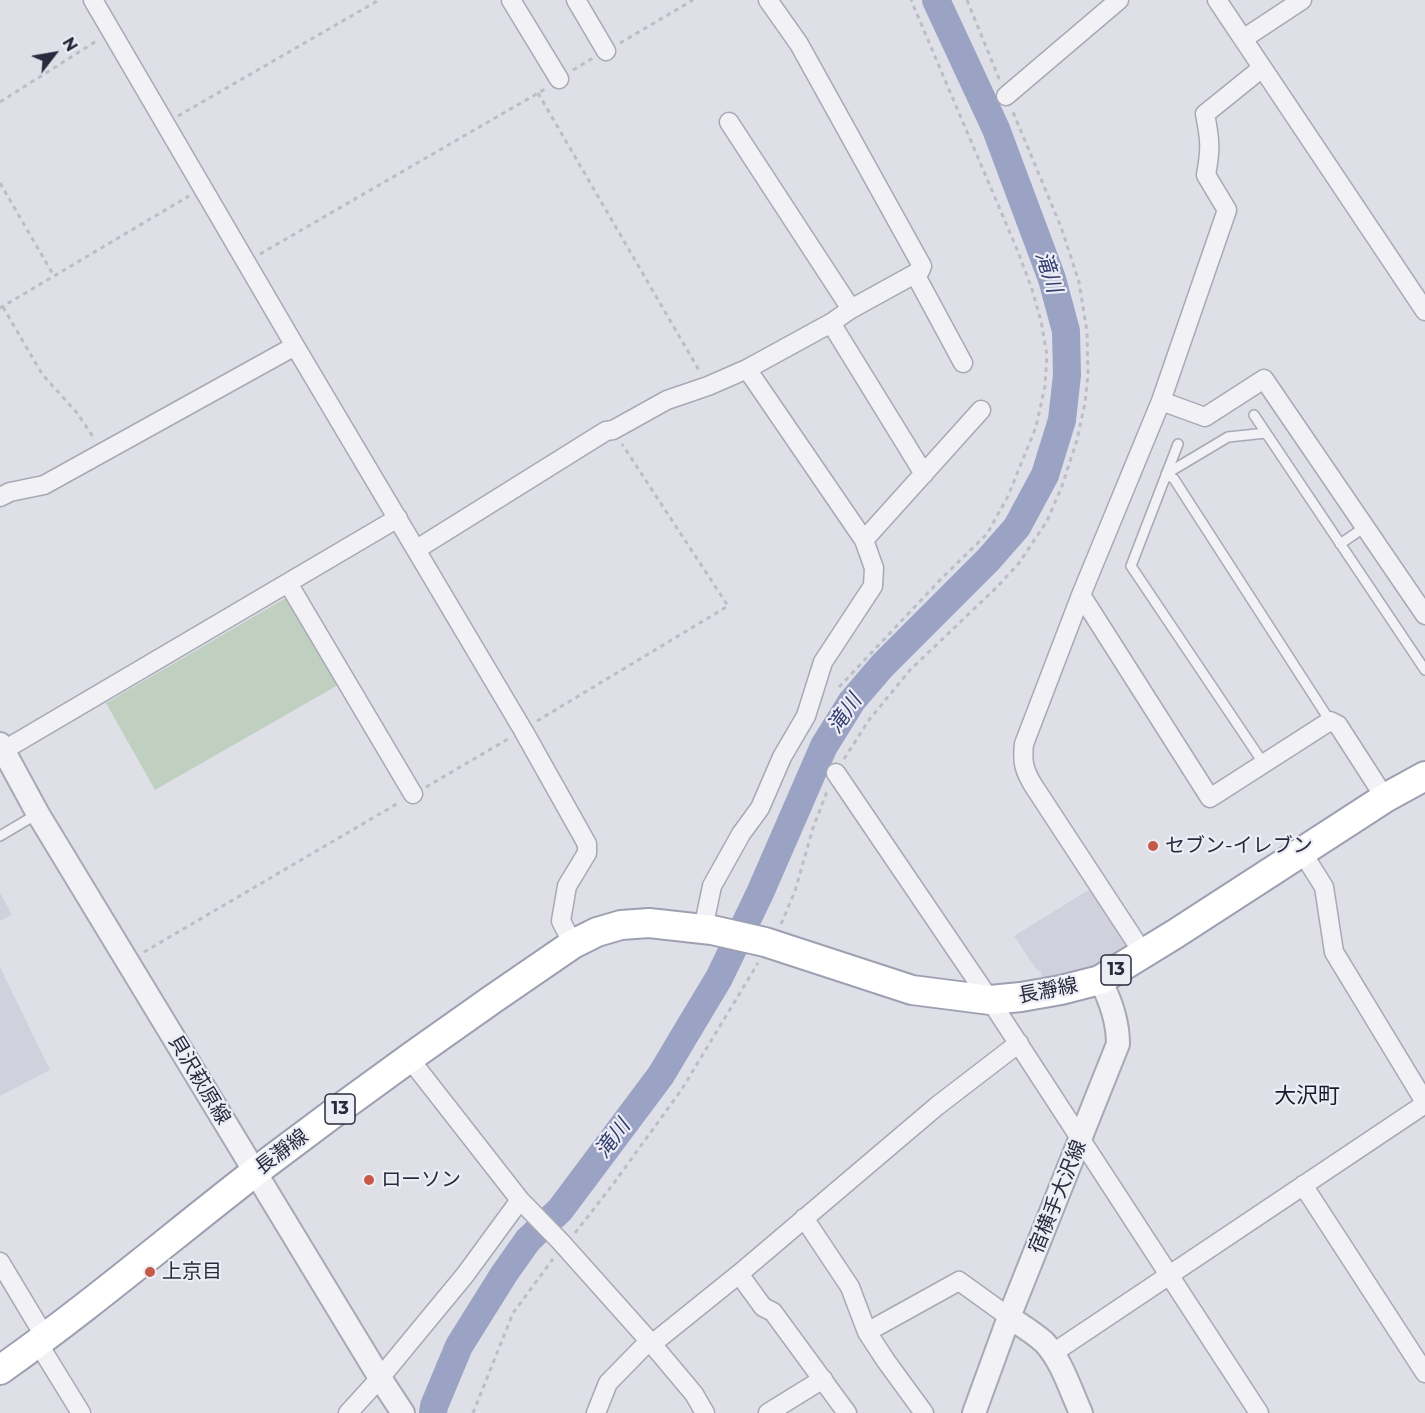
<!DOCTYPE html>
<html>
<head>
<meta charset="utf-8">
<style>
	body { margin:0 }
	#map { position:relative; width:1425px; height:1413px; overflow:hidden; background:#dedfe7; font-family:Montserrat,sans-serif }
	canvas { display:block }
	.north { position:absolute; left:24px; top:24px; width:60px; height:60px; -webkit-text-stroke:4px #edeef5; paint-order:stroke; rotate:59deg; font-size:16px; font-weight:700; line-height:24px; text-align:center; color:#282a3d }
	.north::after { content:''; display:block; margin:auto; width:21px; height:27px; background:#282a3d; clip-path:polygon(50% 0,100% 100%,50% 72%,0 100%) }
</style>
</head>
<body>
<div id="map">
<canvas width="1425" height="1413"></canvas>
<div class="north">N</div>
</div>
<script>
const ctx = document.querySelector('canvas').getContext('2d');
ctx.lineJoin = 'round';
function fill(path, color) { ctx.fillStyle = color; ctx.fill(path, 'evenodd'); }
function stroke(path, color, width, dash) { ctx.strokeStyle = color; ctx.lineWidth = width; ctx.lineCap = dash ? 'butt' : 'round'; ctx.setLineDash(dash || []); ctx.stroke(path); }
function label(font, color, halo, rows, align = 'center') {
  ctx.font = font + ' Montserrat,"Noto Sans JP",sans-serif'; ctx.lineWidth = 4.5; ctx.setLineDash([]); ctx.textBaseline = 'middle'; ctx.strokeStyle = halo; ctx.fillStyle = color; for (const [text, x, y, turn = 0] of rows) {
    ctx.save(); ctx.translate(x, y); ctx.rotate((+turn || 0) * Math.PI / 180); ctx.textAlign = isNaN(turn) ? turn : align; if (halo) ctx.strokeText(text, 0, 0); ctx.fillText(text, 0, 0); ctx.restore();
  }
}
fill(new Path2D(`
	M1090,889L1127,941L1126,951L1098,967L1043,983L1041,972L1036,969L1014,936Z
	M0,892L12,915L0,921Z
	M0,967L50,1070L0,1096Z`), '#d0d1dc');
fill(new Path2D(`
	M284,599H288L338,685L155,790L106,703Z`), '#c0d0c0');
stroke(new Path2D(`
	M433,1413L434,1406L459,1346L504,1274L528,1240L560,1210L661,1075L683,1038L719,978L760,893L824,746L852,701L882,666L988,560L1017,527L1045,475L1062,420L1067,375L1066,331L1052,279L996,129L936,0`), '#9ba3c5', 28);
const service = new Path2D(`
	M1254,415L1425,670
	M1266,433L1228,437L1166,474L1174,479L1330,721
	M1178,444L1131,566L1264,764
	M1340,544L1365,527
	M0,836L37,814`);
const minor = new Path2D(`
	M93,0L295,346L523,730L587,844V853L567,886L561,921L573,944
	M511,0L559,79
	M576,0L606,51
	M1217,0L1425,311
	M1243,39L1302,0
	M1006,96L1119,0
	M729,122L851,309
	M915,274L963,363
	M831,323L924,474
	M1161,401L1205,417L1264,379L1425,615
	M0,497L10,492L44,485L295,346
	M864,540L981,410
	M417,549L606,431L613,430L667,400L708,386L747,369L831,323L851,309L920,271L922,266L799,44L768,0
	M288,583L413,794
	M1081,595L1210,798L1330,721L1338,725L1385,798
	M4,750L398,518
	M836,773L990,1000L1259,1413
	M1302,852L1324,887L1334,952L1425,1102
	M703,929L712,886L741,834L760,808L782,757L806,716L823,662L873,586L874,568L864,540L747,369
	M1143,953L1033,785C1024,770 1022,762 1024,744L1081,595L1161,401L1227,210L1206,175C1211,149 1210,139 1205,114L1262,68
	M409,1058L520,1200L560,1241L652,1344L694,1394L705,1413
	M1303,1185L1425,1373
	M804,1218L850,1287L867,1332L886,1361L924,1413
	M0,1262L45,1337
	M739,1274L763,1307L773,1312L847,1413
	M867,1332L959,1281L1009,1317
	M38,1343L81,1413
	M652,1344L739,1274L937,1106L1019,1043
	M1053,1353L1425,1104
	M348,1413L380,1378L465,1275L520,1200
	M596,1413L608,1383L649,1341
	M768,1413L823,1379`);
const tertiary = new Path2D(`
	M0,744L38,814L380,1378L403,1413
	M1009,1317C1021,1325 1034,1333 1044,1342C1062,1361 1070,1389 1081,1413
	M974,1413L1009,1317L1118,1044C1118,1021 1111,1001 1100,980`);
const primary = new Path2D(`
	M0,1370C88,1308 170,1238 255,1172C359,1093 465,1017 573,944L597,932L621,925L649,923L712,930L765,942L912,990L990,1000L1021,997L1061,990L1100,980L1175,934L1385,798L1425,776`);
stroke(service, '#a7a9b4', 12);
stroke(minor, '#a7a9b4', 21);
stroke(tertiary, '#a7a9b4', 26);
stroke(primary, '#9ea0b2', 32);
stroke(new Path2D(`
	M967,0L1000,81
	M620,43L693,0
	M573,70L593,58
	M538,93L700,372
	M0,102L98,40
	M178,116L379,0
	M0,183L54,276
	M260,254L545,89
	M3,307L42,374L77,413L94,438
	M0,308L189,196
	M839,687L942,578L987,534L1008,496L1036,427L1045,386L1047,355L1041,321L1031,286L1016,247L911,0
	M537,721L728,606L622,444
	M844,759L869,720L910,670L997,587L1019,563L1047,521L1062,486L1077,440L1085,403L1088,375L1087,332L1079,282L1061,227L1013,112
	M426,787L508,739
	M781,924L795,891L813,828L828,789
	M144,952L400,802
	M575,1233L614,1183L682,1089L758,963
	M473,1413L513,1313L553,1259`), '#bdbdc6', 3, [4.5, 4.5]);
stroke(service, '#f1f1f6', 9);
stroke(minor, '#f1f1f6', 18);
stroke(tertiary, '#f1f1f6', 22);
stroke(primary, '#fff', 28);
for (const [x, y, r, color] of [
	[1153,846,6,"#c75948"],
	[369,1180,6,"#c75948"],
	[150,1272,6,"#c75948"]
]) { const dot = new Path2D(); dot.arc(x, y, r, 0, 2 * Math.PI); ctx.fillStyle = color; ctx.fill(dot); stroke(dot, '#edeef5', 2); }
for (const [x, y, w] of [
	[1116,970,30],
	[340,1109,30]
]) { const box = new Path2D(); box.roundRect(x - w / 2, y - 15, w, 30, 4.5); ctx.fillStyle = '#edeef5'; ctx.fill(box); stroke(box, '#282a3d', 1.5); }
label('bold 18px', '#282a3d', null, [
	["13",1116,970],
	["13",340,1109]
]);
label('20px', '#282a3d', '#edeef5', [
	["セブン-イレブン",1165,846],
	["ローソン",381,1180],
	["上京目",162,1272]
], 'left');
label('20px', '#282a3d', '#edeef5', [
	["長瀞線",1048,991,-11],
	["貝沢萩原線",199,1080,59],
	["長瀞線",282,1152,-37],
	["宿横手大沢線",1058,1197,-68]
]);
label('italic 21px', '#343e6f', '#edeef5', [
	["滝川",1048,272,72],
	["滝川",845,714,-55],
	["滝川",613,1139,-53]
]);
label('22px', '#1a1b2e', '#edeef5', [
	["大沢町",1307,1097]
]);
</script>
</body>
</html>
